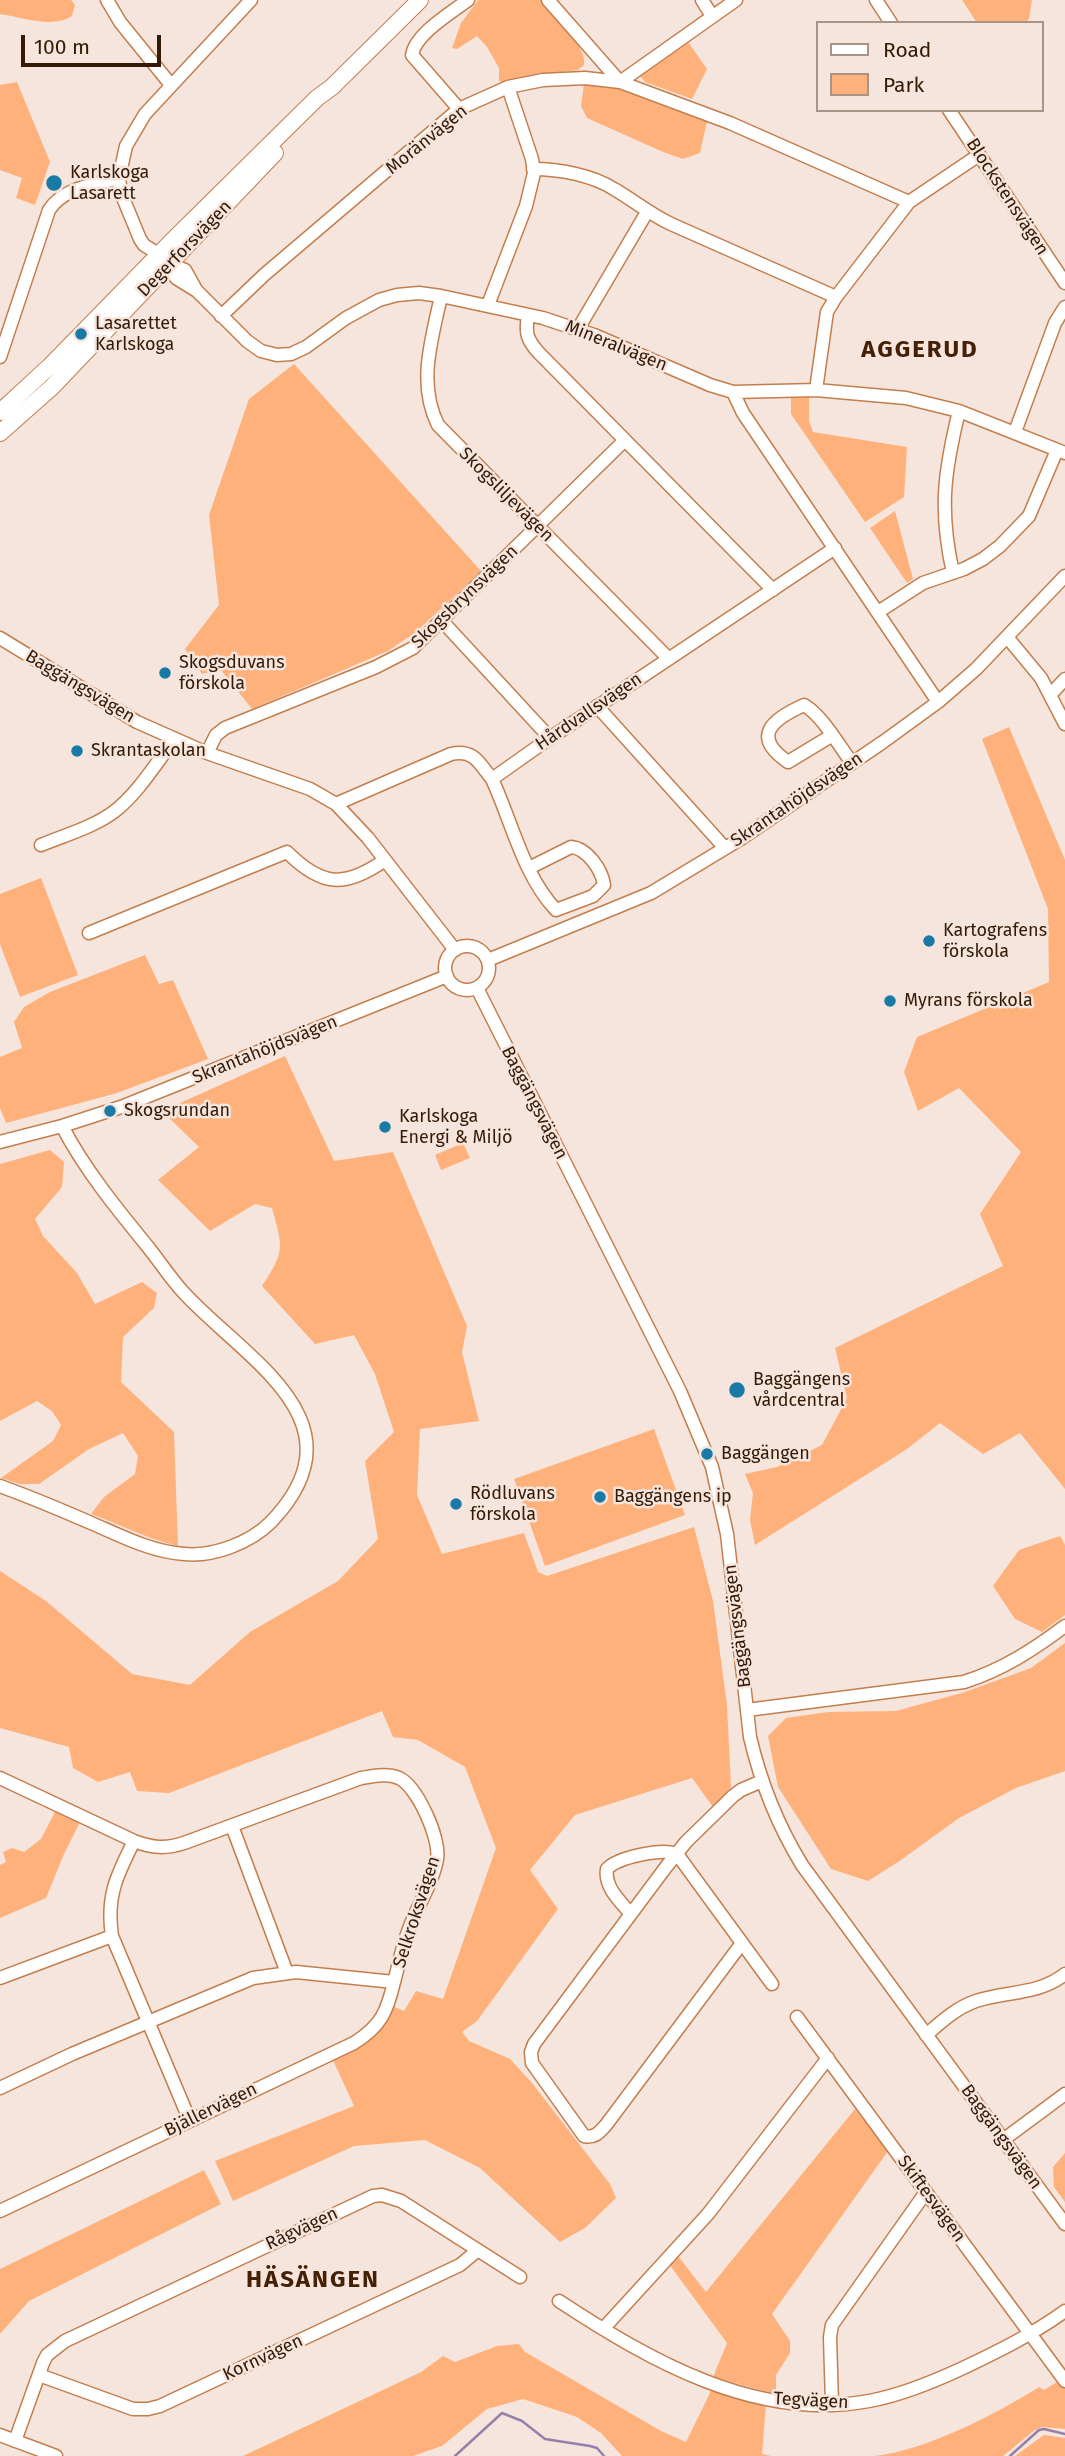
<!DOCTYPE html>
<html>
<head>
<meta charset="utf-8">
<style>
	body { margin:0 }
	#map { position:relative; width:1065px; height:2456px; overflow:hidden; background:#f5e5dc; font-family:"Fira Sans",sans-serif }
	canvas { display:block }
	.legend { position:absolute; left:816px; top:21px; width:228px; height:91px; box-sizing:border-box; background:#f5e5dc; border:2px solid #a89486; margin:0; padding:9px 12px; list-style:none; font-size:21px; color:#351a05 }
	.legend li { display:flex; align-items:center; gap:14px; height:35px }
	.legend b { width:35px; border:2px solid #a89486 }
	.scale { position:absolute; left:21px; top:35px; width:140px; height:32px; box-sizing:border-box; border:4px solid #351a05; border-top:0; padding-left:9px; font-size:21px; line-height:24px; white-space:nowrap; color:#351a05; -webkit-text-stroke:5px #f5e5dc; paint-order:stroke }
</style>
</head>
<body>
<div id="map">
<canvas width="1065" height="2456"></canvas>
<ul class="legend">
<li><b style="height:9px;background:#fff"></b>Road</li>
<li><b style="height:19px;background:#ffb17c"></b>Park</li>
</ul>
<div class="scale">100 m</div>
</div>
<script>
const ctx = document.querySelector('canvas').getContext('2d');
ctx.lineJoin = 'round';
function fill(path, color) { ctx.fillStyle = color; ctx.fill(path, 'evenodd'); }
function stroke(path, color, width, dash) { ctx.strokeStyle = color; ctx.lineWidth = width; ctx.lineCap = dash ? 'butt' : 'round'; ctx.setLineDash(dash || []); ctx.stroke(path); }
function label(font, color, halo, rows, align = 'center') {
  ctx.font = font + ' "Fira Sans",sans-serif'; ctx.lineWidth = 5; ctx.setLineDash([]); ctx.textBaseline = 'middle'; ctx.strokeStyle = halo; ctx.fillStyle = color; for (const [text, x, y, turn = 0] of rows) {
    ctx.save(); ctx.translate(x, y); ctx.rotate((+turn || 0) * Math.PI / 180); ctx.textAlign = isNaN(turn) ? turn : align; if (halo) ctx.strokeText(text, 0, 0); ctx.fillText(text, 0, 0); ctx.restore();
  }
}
fill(new Path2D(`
	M0,0H71L75,5L72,16C53,29 22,17 0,14Z
	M478,0H542C553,14 588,48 584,65L578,70L524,77L505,83L499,81V68L487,47L477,36L457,49L452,48L461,23Z
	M962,0H1032L1029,19L1025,23H977Z
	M686,39L707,69L692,99L645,82L640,76L642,72Z
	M17,82L50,162L35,205L16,198L22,178L0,170V85Z
	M584,84C627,86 667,106 707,121L700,153L683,159L663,152L587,118L581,106Z
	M294,364L481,571L416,632L388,651L252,709L221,670L202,674L185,649L219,605L209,515L249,399Z
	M809,397V421L813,432L907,447L904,497L865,522L791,414V398Z
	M895,511L913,579L907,583L870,528Z
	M1009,727L1065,860V1489L1020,1433L983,1454L940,1423L907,1449L755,1545L750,1520L753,1493L745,1474L777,1467L822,1445L847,1398L835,1348L1003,1266L980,1214L1021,1152L959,1088L918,1111L904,1072L917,1037L1049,982L1048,909L982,739Z
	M41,878L78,975L20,997L0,944V894Z
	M145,955L159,984L173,980L208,1059L117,1093L6,1123L0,1108V1057L22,1048L14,1022L24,1007L50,992Z
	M285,1056L334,1161L393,1152L467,1326L462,1352L479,1421L420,1429L417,1495L442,1554L524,1533L538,1572L547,1576L694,1527L713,1601L727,1705L731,1787L713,1807L692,1778L575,1815L530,1870L558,1909L477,2021L462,2032L469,2041L510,2059L532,2083L610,2184L616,2198L585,2228L560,2242L480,2168L425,2140L354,2146L233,2201L215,2161L354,2106L332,2058L392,2006L404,2011L416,1991L443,1999L496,1848L465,1767L418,1740L393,1737L382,1711L169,1793L137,1791L130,1772L98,1782L73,1768L69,1747L0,1728V1571L46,1601L132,1674L190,1685L250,1632L338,1581L378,1539L365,1461L394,1432L375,1374L354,1335L315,1344L262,1286C285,1251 283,1248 272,1208L255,1204L210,1231L158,1180L199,1147L162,1111Z
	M463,1143L470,1158L441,1170L435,1155Z
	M50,1150L64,1162L62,1187L35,1219L43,1236L77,1273L95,1304L142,1282L157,1293L154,1308L123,1337L121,1382L174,1432L178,1546C147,1539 120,1524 91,1514L104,1497L135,1474L138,1456L123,1433L89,1449L39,1484H20L1,1478L53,1441L61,1425L52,1411L37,1401L0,1421V1164Z
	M654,1429L685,1515L545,1566L514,1479Z
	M1060,1536L1065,1545V1615L1042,1632L1015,1619L993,1586L1019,1550Z
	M1065,1643V1771L1016,1788L959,1818L901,1860L868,1881L831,1869L778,1787L768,1736L786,1718L828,1712L896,1711L965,1692L1031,1668Z
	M56,1810L80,1822L64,1854L46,1898L0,1918V1865L6,1862L3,1852L12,1848L24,1852L41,1839Z
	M855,2109L888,2151L772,2314L790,2341V2353L776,2375V2394L713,2377L727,2343L669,2264L678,2256L706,2292Z
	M1065,2153V2202L1054,2187L1053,2167Z
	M204,2170L221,2204L29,2301L0,2334V2269Z
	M519,2344L525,2352L661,2431L686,2442L711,2391L766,2404L762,2454L771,2456H622L601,2433L577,2417L523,2399L487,2409L442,2446L413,2456H243L421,2372L443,2356L455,2362L497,2346Z
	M1065,2377V2429L1042,2427L1035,2430L1003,2456H874C925,2451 996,2414 1039,2387L1044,2390Z
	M1044,2435L1065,2438V2456H1015Z`), '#ffb17c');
stroke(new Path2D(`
	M455,2456L502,2413L522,2421L545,2439L590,2446L597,2448L604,2456
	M1010,2456L1039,2430L1044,2429L1065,2434`), '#9480ab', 2.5);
const minor = new Path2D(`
	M107,0L120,22L171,85
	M548,0L620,82L736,0
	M702,0L712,16
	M876,0L891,23
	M459,109L412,55C415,34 451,13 468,0
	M949,110L1065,283
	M533,169C559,169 592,175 614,189C633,200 650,214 671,224L836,297
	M160,255L144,245L140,239L121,193L119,178L126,146L145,114L251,0
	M170,264L176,278L197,291L247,341L261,351L277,355L291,354L306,347L346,318L379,300L397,295L419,293L441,296L543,318L594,335L710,385L733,392L816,390L906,398L959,411L1065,453
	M170,264L185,270L195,288
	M441,296C432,339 417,383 438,425L669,659
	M488,305L526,206L534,173L532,159L508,87
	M221,316L264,275L459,109L508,87L543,80L585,78L620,82L730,123L909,202
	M528,316C525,333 527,340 539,353L773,590
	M578,329L647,212
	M0,357L49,210C64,187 94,185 119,178
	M816,390L827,312L836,297L909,202L979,155
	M733,392L743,413L938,702
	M1015,432L1055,323L1065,307
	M953,573C939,510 944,473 959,411
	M878,612L923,583L964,569L983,559L1000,546L1029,516L1057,450
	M443,622L550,738
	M1007,637L1041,678L1065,724
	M0,638L137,722L207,753L310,789L336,804L368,838L455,950
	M1051,694L1065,679
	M597,706L725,848
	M831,736L788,762C750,736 773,719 804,705C822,715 840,747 852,763
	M207,753L216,735L225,728L376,667L413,648L625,440
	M492,779C512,822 523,875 556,910L593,896L604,885C602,870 587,848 571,847L529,868
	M336,804L451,754C474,749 479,763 492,779L550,738L835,548
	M41,845C65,835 94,827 115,811C139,792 156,763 174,740
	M89,933L287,852C322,887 345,888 385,860
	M445 968a22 22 0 1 1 44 0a22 22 0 1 1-44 0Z
	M488,960L651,893L742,838L883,742L938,702L976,669L1065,576
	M477,988L680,1391L712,1467L727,1534L750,1737C761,1784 777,1824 802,1865L1065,2224
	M0,1142L62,1126L121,1107L447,976
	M0,1486C33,1498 66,1512 98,1526C125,1538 154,1552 184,1554C213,1557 250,1543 271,1522C367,1422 246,1360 184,1293C171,1279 160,1262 148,1247C117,1209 85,1170 62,1126
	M747,1710L964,1682C1002,1670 1033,1650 1065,1626
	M0,1778L134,1841C152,1848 166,1849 184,1843L361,1778C374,1776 387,1773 399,1778C417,1786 441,1839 437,1859C433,1883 417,1906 409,1929C402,1946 399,1964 394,1982L296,1972L253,1978L72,2054L0,2088
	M232,1826L287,1973
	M134,1841C117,1875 106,1896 112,1936L190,2121
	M631,1914C620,1901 604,1887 607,1869C618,1857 662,1848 677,1854L772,1984
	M742,1943L606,2125C599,2133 595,2138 584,2136L532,2063L531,2052L534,2044L666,1867L686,1842L733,1796L741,1790L762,1781
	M0,1978L112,1936
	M797,2017L1065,2381
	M926,2035C942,2021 956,2008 976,2001C1006,1991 1039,1995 1065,1974
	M1003,2140L1065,2094
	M0,2211L354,2043C381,2026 387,2012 394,1982
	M559,2301C649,2360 756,2422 869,2401C902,2395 933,2382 963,2368C999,2351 1033,2334 1065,2311
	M603,2329L708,2214L828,2058
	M39,2375L133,2409H148L160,2406L460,2265L478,2250
	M832,2404L830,2337L832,2325L926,2192
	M0,2435L56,2456
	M15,2441L43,2363L47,2355L65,2341L373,2196L382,2195L401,2201L520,2277`);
const major = new Path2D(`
	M0,412L50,366L174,239L317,98L332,87L420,0
	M0,433L52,387L275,153`);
stroke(minor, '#c37e4d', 15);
stroke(major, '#c37e4d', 18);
stroke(minor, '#fff', 12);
stroke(major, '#fff', 16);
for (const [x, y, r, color] of [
	[54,183,9,"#197aa6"],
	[81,334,7,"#197aa6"],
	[165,673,7,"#197aa6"],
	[77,751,7,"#197aa6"],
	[929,941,7,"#197aa6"],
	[890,1001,7,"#197aa6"],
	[110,1111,7,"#197aa6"],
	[385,1127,7,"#197aa6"],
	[737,1390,9,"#197aa6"],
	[707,1454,7,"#197aa6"],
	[600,1497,7,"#197aa6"],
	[456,1504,7,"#197aa6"]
]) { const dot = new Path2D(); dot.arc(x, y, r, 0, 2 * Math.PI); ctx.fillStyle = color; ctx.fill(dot); stroke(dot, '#f5e5dc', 2.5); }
label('18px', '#351a05', '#f5e5dc', [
	["Moränvägen",427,140,-39],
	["Blockstensvägen",1007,197,57],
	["Degerforsvägen",185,249,-46],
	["Mineralvägen",616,346,22],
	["Skogsliljevägen",506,495,45],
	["Skogsbrynsvägen",465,597,-44],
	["Baggängsvägen",80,687,31],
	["Hårdvallsvägen",589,712,-34],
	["Skrantahöjdsvägen",797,800,-34],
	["Skrantahöjdsvägen",265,1050,-22],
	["Baggängsvägen",534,1103,63],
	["Baggängsvägen",738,1626,-97],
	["Selkroksvägen",417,1912,-72],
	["Bjällervägen",211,2110,-26],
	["Baggängsvägen",1001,2137,54],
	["Skiftesvägen",931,2199,54],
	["Rågvägen",302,2229,-25],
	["Kornvägen",263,2358,-25],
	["Tegvägen",811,2401,3]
]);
label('18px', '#351a05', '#f5e5dc', [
	["Karlskoga",70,173],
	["Lasarett",70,194],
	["Lasarettet",95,324],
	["Karlskoga",95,345],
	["Skogsduvans",179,663],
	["förskola",179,684],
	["Skrantaskolan",91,751],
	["Kartografens",943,931],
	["förskola",943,952],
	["Myrans förskola",904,1001],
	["Skogsrundan",124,1111],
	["Karlskoga",399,1117],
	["Energi & Miljö",399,1138],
	["Baggängens",753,1380],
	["vårdcentral",753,1401],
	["Baggängen",721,1454],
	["Rödluvans",470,1494],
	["förskola",470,1515],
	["Baggängens ip",614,1497]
], 'left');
ctx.letterSpacing = '2px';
label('bold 24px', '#442106', '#f5e5dc', [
	["AGGERUD",920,350],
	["HÄSÄNGEN",313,2280]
]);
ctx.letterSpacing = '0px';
</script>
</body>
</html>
